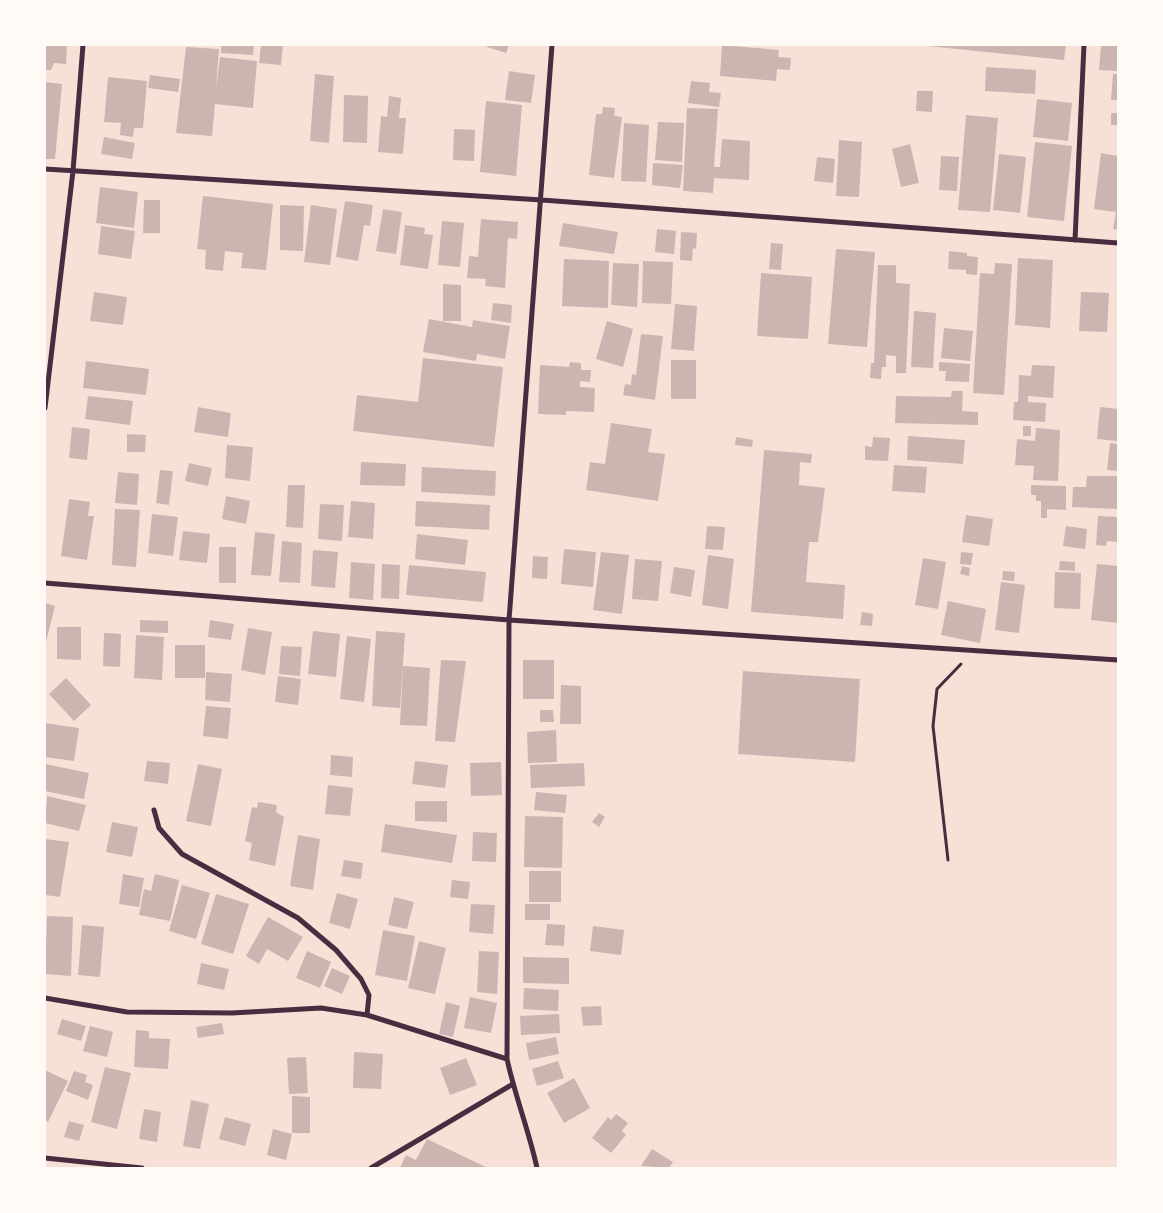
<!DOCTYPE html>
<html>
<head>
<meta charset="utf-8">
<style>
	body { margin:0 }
	#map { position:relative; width:1163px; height:1213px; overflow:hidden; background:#f7e1d7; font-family:"DM Sans",sans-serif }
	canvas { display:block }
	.frame { position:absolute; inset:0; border:46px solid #fffaf5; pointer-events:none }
</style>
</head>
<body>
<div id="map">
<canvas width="1163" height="1213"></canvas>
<div class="frame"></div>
</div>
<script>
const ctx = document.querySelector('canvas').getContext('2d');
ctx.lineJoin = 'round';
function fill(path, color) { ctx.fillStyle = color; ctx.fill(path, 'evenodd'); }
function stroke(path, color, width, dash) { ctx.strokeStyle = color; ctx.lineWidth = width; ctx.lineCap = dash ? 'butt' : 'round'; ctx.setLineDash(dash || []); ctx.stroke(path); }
fill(new Path2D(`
	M45,45H67L66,64L54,63L51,70H45Z
	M221,45H254L253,55L221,53Z
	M261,45H283L281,65L259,63Z
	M488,45H509L506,53L487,47Z
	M722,45L779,50L778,57L791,58L790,70L777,69L776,81L720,76Z
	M918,45H1066L1064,60Z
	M1101,45H1118V71L1099,70Z
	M186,47L219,49L216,88L220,57L257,61L253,108L215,104L212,136L176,133Z
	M986,67L1036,70L1035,94L985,91Z
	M509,71L535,75L531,103L505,100Z
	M315,74L334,76L329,143L310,141Z
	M1113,74H1118V100H1111Z
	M150,75L180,79L178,92L148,88Z
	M108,77L147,81L143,128H134L133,137L120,135L121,123L104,122Z
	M691,81L710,83L709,92L721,93L719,107L688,103Z
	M45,82L62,84L55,159H45Z
	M917,91H933L932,112L916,111Z
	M344,95L368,96L367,143L343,142Z
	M389,96L401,98L399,118H406L403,154L378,152L381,116L387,117Z
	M1037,99L1072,103L1068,141L1033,137Z
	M486,101L522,105L516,176L480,172Z
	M603,107L615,108L614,116L622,117L614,178L589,175L596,114H602Z
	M687,108L718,109L714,167H720L722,139L750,141L749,180L714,178L713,193L683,191Z
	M1111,113H1118V125H1111Z
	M966,115L998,118L990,212L958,210Z
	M658,122L684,123L682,162L655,160Z
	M624,123L649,125L646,182L621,181Z
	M454,129L475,130L474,161L453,160Z
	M104,137L135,143L132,159L101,154Z
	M839,140L862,142L859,197L836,196Z
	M1035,142L1072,146L1064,221L1027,217Z
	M910,144L919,183L901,187L892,149Z
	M1101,153L1118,156V230L1113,229L1116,212L1094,209Z
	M999,154L1026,157L1020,213L993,210Z
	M941,156L959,157L957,191L939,190Z
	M817,157L835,159L833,183L814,181Z
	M653,163L683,165L680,188L652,185Z
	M100,187L138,192L134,228L96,223Z
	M203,196L273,204L266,270L241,268L243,253L225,251L223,271L205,269L206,250L197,249Z
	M144,200H160V233H143Z
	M345,201L373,205L370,226L364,225L358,261L336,257Z
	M280,205L304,206L303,251L280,250Z
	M311,205L337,209L330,265L304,262Z
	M383,209L402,212L396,254L376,251Z
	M481,219L518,222L517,239L508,238L505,288L485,286L486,279L467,278L469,256L478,257Z
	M442,221L464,223L460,267L438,265Z
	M563,223L618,232L614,254L559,246Z
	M405,225L425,228L424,234L433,235L428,269L400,265Z
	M101,226L135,231L131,259L98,254Z
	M657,229L676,231L674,254L655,252Z
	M681,232L697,233L696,249L693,248L692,261L680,260Z
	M771,243L783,244L781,270L769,269Z
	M836,249L875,252L867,347L828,344Z
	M949,251L967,253V256L978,257L977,275L966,274V270L948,269Z
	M1018,258L1053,260L1050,328L1015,325Z
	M564,259L609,261L608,308L562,306Z
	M643,261L673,262L671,304L642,303Z
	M613,263L639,264L637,307L611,305Z
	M995,263L1012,264L1004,395L973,393L980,273L994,274Z
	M878,265H896V283L910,284L906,373H896V356L886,355V367H882L881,379L870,378L871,363H874Z
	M761,273L812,277L808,339L757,336Z
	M443,284L461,285V321H443Z
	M94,292L127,297L123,325L90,321Z
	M1081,292L1109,293L1107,332L1079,331Z
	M493,303L512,305L511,323L491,320Z
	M675,304L697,306L694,351L671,349Z
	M914,311L936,313L933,368L911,367Z
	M429,319L472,327L473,320L510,326L505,359L477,354L476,361L423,352Z
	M607,321L633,329L623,367L596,359Z
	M944,328L973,331L970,361L941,358Z
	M641,334L663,336L655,400L623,395L625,384L631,385L632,374L636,375Z
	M423,358L503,367L494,447L353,431L357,395L418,402Z
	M671,360H696V399H671Z
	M86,361L149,369L146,395L83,388Z
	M570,362L581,363V370H591L590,382L580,381V387L595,388L594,412L566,411V415L538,414L540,365L569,367Z
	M939,362L970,364L969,382L945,381L946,371H939Z
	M1032,365L1055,366L1053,398L1028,396V402L1046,403L1045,422L1013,420L1014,402H1018L1019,375L1031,376Z
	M952,391H963L962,411L978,412V425L895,423L896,396L951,397Z
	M88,396L133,401L130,425L85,419Z
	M198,407L231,413L228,437L194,432Z
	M1100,407L1118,409V441L1097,439Z
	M611,423L652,429L648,452L665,454L658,501L586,490L590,462L605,464Z
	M1023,426H1031V436H1023Z
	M72,427L90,429L87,460L69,458Z
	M1036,428L1060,430L1058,481L1033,480L1034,466L1015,465L1017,439L1035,441Z
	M127,434L146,435L145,452H127Z
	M908,436L965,440L963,464L907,460Z
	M736,437L753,440L752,447L735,445Z
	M873,437L890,438L888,461L865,460V446L872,447Z
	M1110,443L1118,444V471L1107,470Z
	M227,445L253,447L250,481L225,478Z
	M764,450L812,454L811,463L800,462L799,485L825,488L818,542H809L806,582L845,585L843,619L751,612Z
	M361,462L406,464L405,486L360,485Z
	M189,463L212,468L208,486L185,481Z
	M894,465L927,467L925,493L892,491Z
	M422,467L496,471L495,496L421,492Z
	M160,470L173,471L169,505L156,503Z
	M118,472L139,474L137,505L115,503Z
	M1087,476H1118V509L1072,507L1073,487H1086Z
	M288,485H305L303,528L286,527Z
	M1031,485L1066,486V510L1047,509V518H1041V501H1036V495H1031Z
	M226,496L250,501L246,524L222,519Z
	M69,499L90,502L88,516H94L87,560L61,556Z
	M351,501L375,503L373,539L348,537Z
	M416,501L490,505L489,530L415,526Z
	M320,504L344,505L342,541L318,539Z
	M115,509L140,510L136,567L112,565Z
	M152,514L178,517L173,556L148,553Z
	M966,515L993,519L989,546L962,542Z
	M1098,516L1118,517V542L1107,541L1106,546L1096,545Z
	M707,526L725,527L723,550L705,549Z
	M1066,526L1087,529L1085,549L1063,546Z
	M183,531L210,534L207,563L179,560Z
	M255,532L275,534L271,576L251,575Z
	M417,534L468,540L465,565L415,559Z
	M282,541L302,543L300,583L279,582Z
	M219,547H236V583H219Z
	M564,549L596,552L593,587L561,584Z
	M313,550L338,552L335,588L311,586Z
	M601,552L629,555L622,614L593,610Z
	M961,552L973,553L971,565L960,564Z
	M708,555L734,559L728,609L702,605Z
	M533,556L548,557L547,579L532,578Z
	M923,558L946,562L938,609L915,605Z
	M635,559L662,561L658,601L632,599Z
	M1060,561L1075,562V571L1059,570Z
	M351,562L375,564L373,600L349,598Z
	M382,564L400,565L399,599L381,598Z
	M1097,564L1118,566V623L1091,620Z
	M409,565L486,572L483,602L406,595Z
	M962,566L970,568L969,576L960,574Z
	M674,567L695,570L691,597L670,593Z
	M1003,571L1015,572L1014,581L1002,580Z
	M1055,572L1081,573L1080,609L1054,608Z
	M1001,582L1025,585L1019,633L995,630Z
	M948,601L986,609L980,643L941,635Z
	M45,603L55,606L46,642H45Z
	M862,612L873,614L872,626L860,625Z
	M140,620L168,621V633L140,632Z
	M210,620L234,624L231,640L208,637Z
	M57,627H81V660L57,659Z
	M248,628L272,632L265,675L241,670Z
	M313,631L340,634L336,677L308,674Z
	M376,631L405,633L400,708L372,706Z
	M104,633L121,634L120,667L103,666Z
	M136,635L164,637L162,680L134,678Z
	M347,636L371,639L364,702L340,699Z
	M175,645H205V678H175Z
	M281,646L302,647L300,676L279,674Z
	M441,660L466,661L455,742L435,741Z
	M523,660H554V699H523Z
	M403,666L430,668L427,726L400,725Z
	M743,671L860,679L855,762L738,754Z
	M206,672L232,674L230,702L205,700Z
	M278,676L301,679L298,705L275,702Z
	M66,678L91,705L74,721L49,694Z
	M561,685L581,686V724H560Z
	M206,706L231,708L228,739L203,736Z
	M540,710H553L554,722H540Z
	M45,723L79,728L74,761L45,757Z
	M556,730L557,762L528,763L527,732Z
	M331,755L353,757L352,777L330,775Z
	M147,761L170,763L168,784L144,781Z
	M415,761L448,765L445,788L412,784Z
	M501,762L502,795L471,796L470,763Z
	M584,763L585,786L531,788L530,765Z
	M45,764L89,773L84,799L45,791Z
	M198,764L222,769L211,826L186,821Z
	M328,785L353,788L350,816L325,814Z
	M536,792L567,795L565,813L534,810Z
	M47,796L86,805L79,831L45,823Z
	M415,801H447V822L415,821Z
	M258,802L277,805L276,812L284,817L275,866L249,860L252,843L245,841L252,807L257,808Z
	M599,813L605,817L599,827L592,822Z
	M525,816L563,817L562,868L524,867Z
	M112,822L138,827L132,857L106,852Z
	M385,824L457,835L452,863L381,852Z
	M473,832L497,833L496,862L472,861Z
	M298,835L320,839L313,890L290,886Z
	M45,839L69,842L60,897L45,895Z
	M344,860L363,863L361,879L341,876Z
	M529,871H561V902H529Z
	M123,874L144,878L139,907L119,904Z
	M155,874L179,880L170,921L139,915L144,889L151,891Z
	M452,880L470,882L468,899L450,897Z
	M182,885L210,893L196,939L169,931Z
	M337,893L358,899L350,929L329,923Z
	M216,894L249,904L233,954L201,944Z
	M394,897L414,902L407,929L388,925Z
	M471,904L495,905L493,934L469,932Z
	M525,904H550V920H525Z
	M47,916L73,917L71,976L45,974Z
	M268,917L303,937L288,961L267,949L259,964L246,956Z
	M547,924L565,925L564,946L545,945Z
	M82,925L104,927L100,977L78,975Z
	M593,926L624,930L621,955L590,951Z
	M383,930L415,936L407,981L375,975Z
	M419,941L446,948L435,994L408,988Z
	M307,951L331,962L320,988L296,978Z
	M479,951L499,952L497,994L477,992Z
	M523,957L569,958V984L523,983Z
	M201,963L229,969L224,990L197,984Z
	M332,968L350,976L342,994L324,986Z
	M524,988L559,990L558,1011L523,1009Z
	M470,997L497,1003L491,1033L464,1028Z
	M446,1002L460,1006L453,1037L439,1034Z
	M601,1006L602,1025L583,1026L581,1007Z
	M559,1014L560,1033L521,1035L520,1016Z
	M62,1019L86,1026L81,1041L57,1034Z
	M222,1023L224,1034L198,1038L196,1027Z
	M90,1026L113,1032L107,1057L83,1051Z
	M136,1030L149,1031V1038L170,1039L168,1069L134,1067Z
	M556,1037L559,1054L529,1060L526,1043Z
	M354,1052L383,1054L381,1089L353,1088Z
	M306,1057L308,1093L289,1094L287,1058Z
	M466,1058L477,1085L450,1095L440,1068Z
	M558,1061L564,1078L537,1086L532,1069Z
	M105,1067L131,1073L117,1129L91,1122Z
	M45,1070L68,1081L48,1122L45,1120Z
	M74,1071L87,1075L85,1082L93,1085L88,1100L66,1091Z
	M574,1078L590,1108L564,1123L547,1093Z
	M292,1096L310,1097V1133H292Z
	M191,1100L209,1104L200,1149L183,1146Z
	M144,1109L161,1112L157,1142L139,1139Z
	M616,1114L628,1123L622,1131L626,1135L611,1153L592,1138L608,1117L611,1120Z
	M225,1117L251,1124L245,1146L219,1139Z
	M69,1121L84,1125L79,1141L64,1137Z
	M273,1129L292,1134L286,1160L267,1155Z
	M427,1139L488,1168H400L406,1155L416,1160Z
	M652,1149L673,1162L669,1168L641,1166Z`), '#ccb4b1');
stroke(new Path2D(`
	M948,860L933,726L937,689L961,664`), '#4a2c40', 3);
stroke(new Path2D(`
	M45,169L542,200L1118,243
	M1075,240L1084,45
	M45,408L73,171L83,45
	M45,583L509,620L1118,660
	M154,810L159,828L182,854L298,918L336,950L361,979L369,995L367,1015
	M45,998L127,1012L232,1013L321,1008L367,1015L507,1059
	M45,1158L142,1168
	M371,1168L513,1084
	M537,1168C529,1131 515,1096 507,1059L509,620L552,45`), '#4a2c40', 5);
</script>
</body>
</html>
